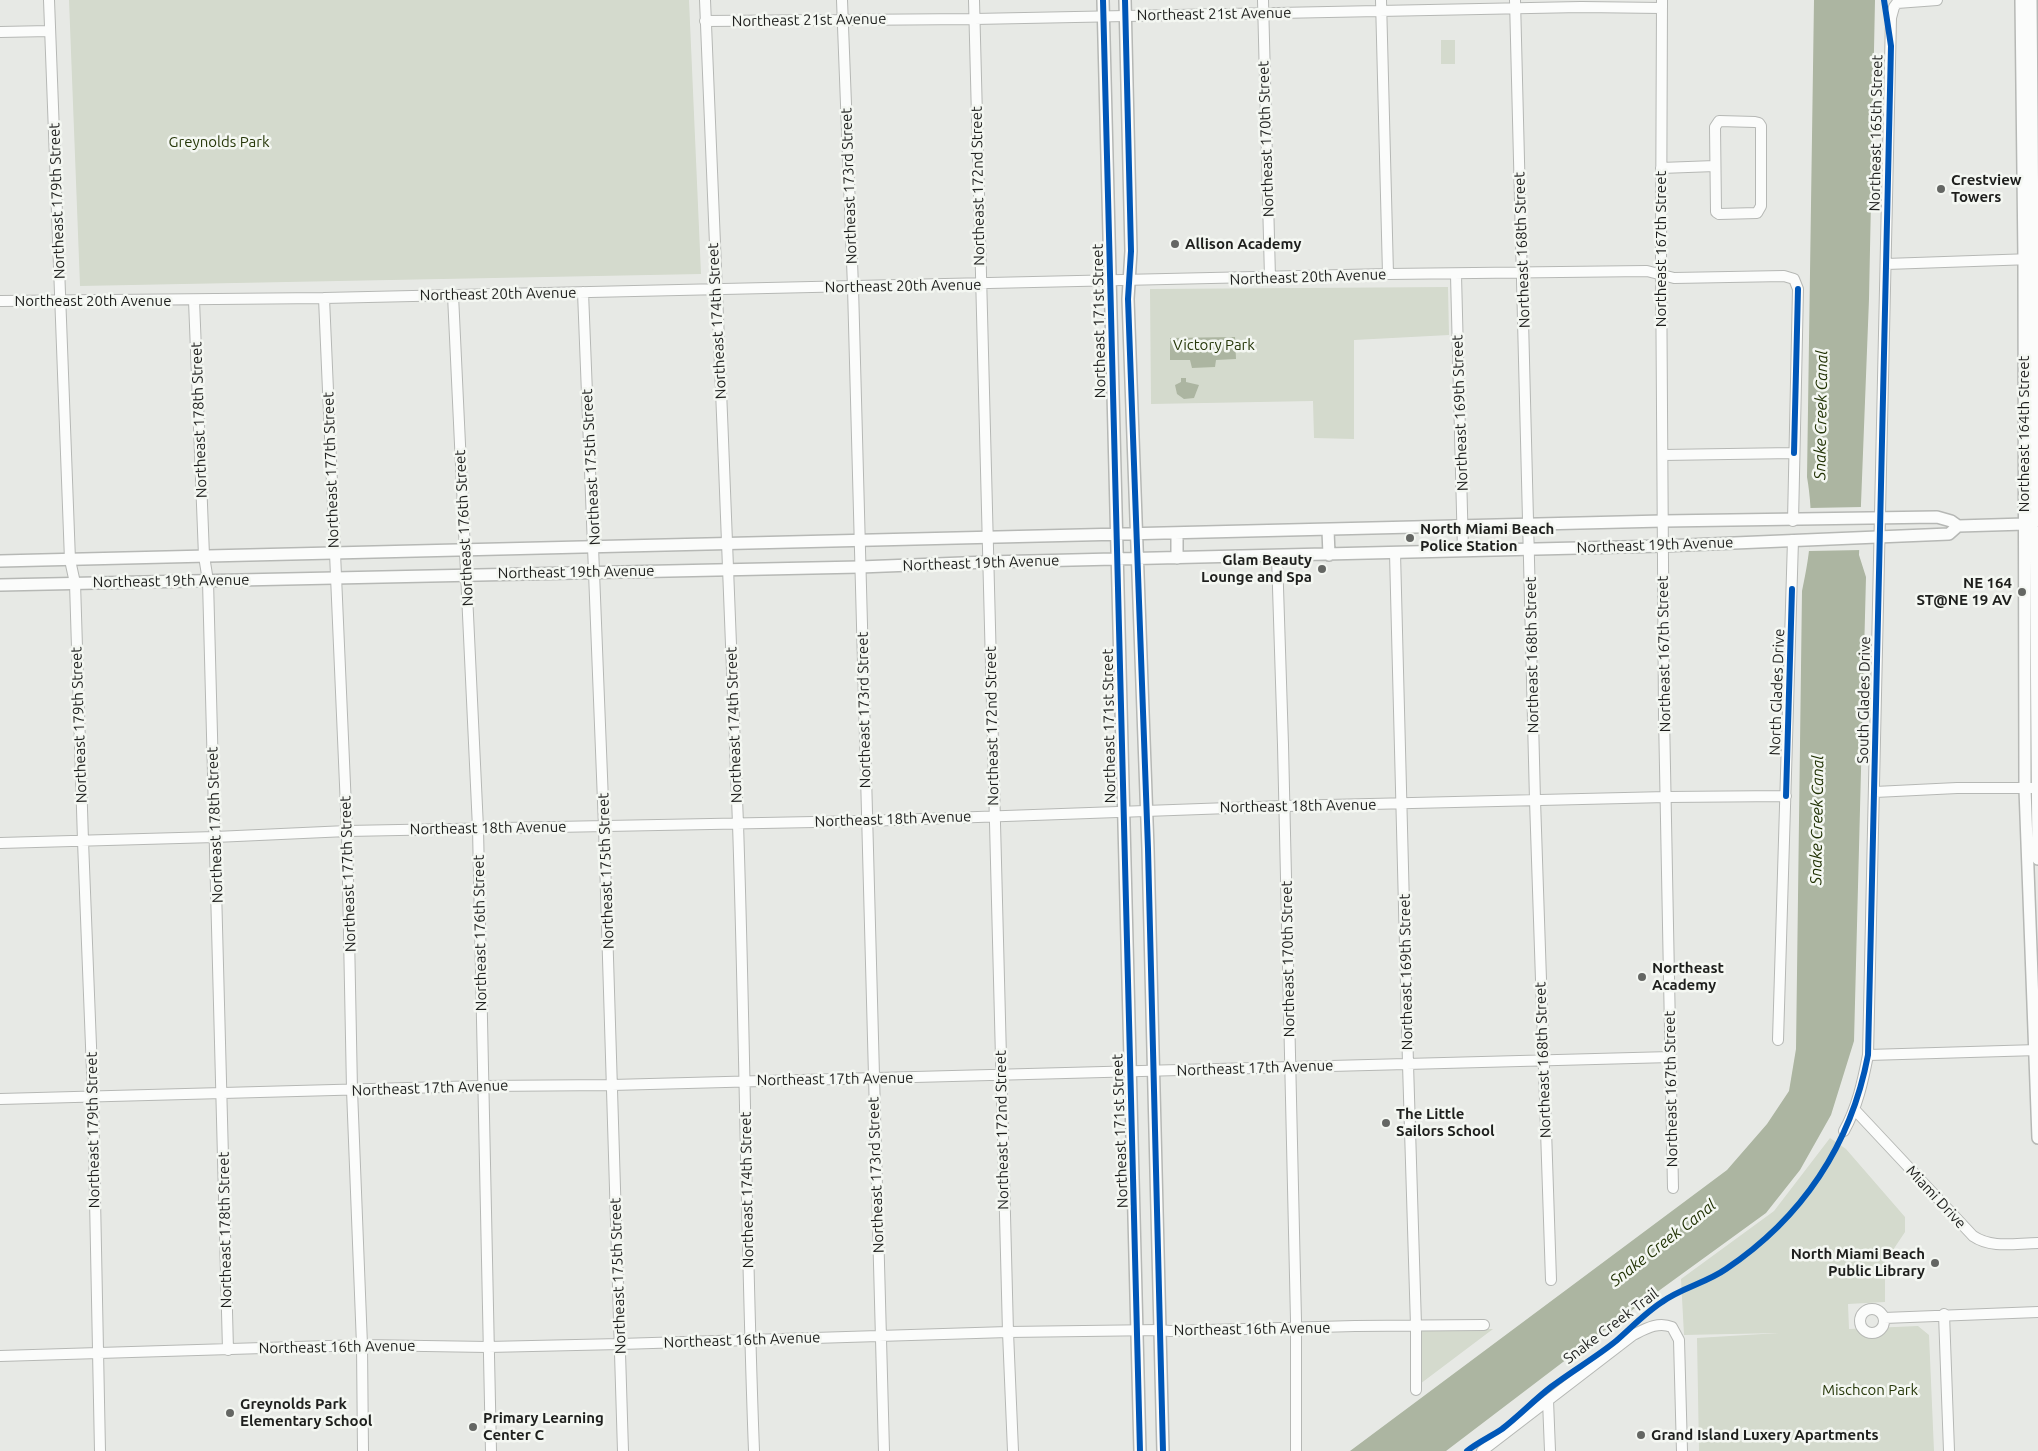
<!DOCTYPE html>
<html>
<head>
<meta charset="utf-8">
<style>
	body { margin:0 }
	canvas { display:block; background:#e7e9e5 }
</style>
</head>
<body>
<canvas width="2038" height="1451"></canvas>
<script>
const ctx = document.querySelector('canvas').getContext('2d');
ctx.lineJoin = 'round';
function fill(path, color) { ctx.fillStyle = color; ctx.fill(path, 'evenodd'); }
function stroke(path, color, width, dash) { ctx.strokeStyle = color; ctx.lineWidth = width; ctx.lineCap = dash ? 'butt' : 'round'; ctx.setLineDash(dash || []); ctx.stroke(path); }
function label(font, color, halo, rows, align = 'center') {
  ctx.font = font + ' Ubuntu,sans-serif'; ctx.lineWidth = 5; ctx.setLineDash([]); ctx.textBaseline = 'middle'; ctx.strokeStyle = halo; ctx.fillStyle = color; for (const [text, x, y, turn = 0] of rows) {
    ctx.save(); ctx.translate(x, y); ctx.rotate((+turn || 0) * Math.PI / 180); ctx.textAlign = isNaN(turn) ? turn : align; if (halo) ctx.strokeText(text, 0, 0); ctx.fillText(text, 0, 0); ctx.restore();
  }
}
fill(new Path2D(`
	M69,0H689L701,274L80,286Z
	M1441,40H1455V64H1441Z
	M1448,287L1449,335L1354,340V439L1314,438L1313,401L1151,404L1150,289Z
	M1830,1138L1846,1149L1905,1217V1232L1885,1262V1302L1848,1304L1849,1329L1918,1326L1929,1335L1934,1451H1699L1697,1338L1779,1333L1684,1335L1681,1279L1774,1211Z
	M1493,1329L1420,1384V1330Z`), '#d4dacd');
fill(new Path2D(`
	M1814,0H1875L1869,299L1859,555L1866,577L1854,1041L1831,1115L1800,1170L1766,1213L1613,1324L1446,1451H1350L1727,1170L1767,1124L1789,1091L1796,1049L1802,591C1811,550 1814,518 1807,477Z
	M1235,337L1236,359L1216,360L1215,367L1192,368L1190,360H1170V338Z
	M1181,378H1186V382L1199,385L1194,398L1184,399L1177,394L1175,385L1181,382Z`), '#acb5a1');
fill(new Path2D(`
	M1862,507V550L1809,551L1810,508Z`), '#e7e9e5');
const minor = new Path2D(`
	M49,0L70,560L75,583L83,841L93,1097L100,1451
	M705,0C715,275 729,549 738,824C745,1033 746,1242 754,1451
	M842,0L853,287L884,1451
	M974,0L1008,1332L1013,1451
	M1263,0L1270,278
	M1381,0L1388,274
	M1515,0L1535,800L1551,1280
	M1662,0L1661,255L1664,715L1673,1188
	M705,21L974,19L1581,7L1662,8
	M0,32L50,31
	M1719,121L1755,122L1759,123L1761,126V206L1757,213L1719,214L1716,212L1715,127Z
	M1661,168L1715,166
	M1886,264L2032,259
	M1456,275L1463,551
	M583,292L604,827L623,1451
	M453,295L478,828L491,1451
	M324,298L347,831L352,1090L362,1345L363,1451
	M194,300L204,556L208,581L228,1350
	M0,301L324,298L1388,274L1647,271L1674,278L1784,276L1794,279L1798,289L1793,521
	M1663,455L1794,453
	M1395,553L1408,1064L1416,1326V1390
	M1277,556L1283,745L1296,1320V1451
	M1875,792L1957,788H2037
	M0,843L215,837L347,831L866,821L1285,806L1667,797L1786,796
	M1778,1040L1793,540
	M1868,1055L2038,1050
	M0,1099L482,1086L612,1085L1671,1057
	M1854,1109L1973,1236C1992,1249 2016,1243 2038,1243
	M1844,1131C1857,1108 1863,1081 1868,1055L1891,18L1894,7L1897,3L1937,0
	M1860 1321a12 12 0 1 1 24 0a12 12 0 1 1-24 0Z
	M1944,1314L1949,1451
	M1884,1318L2038,1312
	M0,1356L362,1345L488,1347L620,1344L1008,1332L1160,1330L1170,1331L1355,1326L1484,1325
	M1548,1400L1550,1451
	M1482,1451L1633,1335C1645,1329 1658,1321 1672,1327L1679,1340L1682,1451`);
const tertiary = new Path2D(`
	M1103,0L1140,1451
	M1125,0L1131,251L1128,299L1148,849L1163,1451
	M2021,0L2024,260L2025,789L2038,1138
	M2031,0L2038,859
	M1328,530L1329,555
	M1177,534V558
	M0,561L1663,521L1937,517L1951,521L1958,526
	M0,585L860,567L988,562L1663,546L1949,534L1958,526L2025,524L2038,521`);
stroke(minor, '#b6b8b5', 12);
stroke(tertiary, '#b6b8b5', 14);
stroke(minor, '#fbfcfb', 10);
stroke(tertiary, '#fbfcfb', 11);
stroke(new Path2D(`
	M1103,0L1140,1451
	M1125,0L1131,251L1128,299L1148,849L1163,1451
	M1794,453L1798,289
	M1786,796L1792,589
	M1467,1451C1478,1442 1490,1437 1502,1429C1519,1416 1534,1400 1551,1387C1572,1371 1595,1358 1616,1341C1631,1328 1645,1313 1662,1302C1681,1288 1706,1283 1726,1269C1802,1218 1851,1145 1868,1055L1891,46L1884,0`), '#0057b8', 6);
for (const [x, y, r, color] of [
	[1941,189,5,"#646663"],
	[1175,244,5,"#646663"],
	[1410,538,5,"#646663"],
	[1322,569,5,"#646663"],
	[2022,592,5,"#646663"],
	[1642,977,5,"#646663"],
	[1386,1123,5,"#646663"],
	[1935,1263,5,"#646663"],
	[230,1413,5,"#646663"],
	[473,1427,5,"#646663"],
	[1641,1435,5,"#646663"]
]) { const dot = new Path2D(); dot.arc(x, y, r, 0, 2 * Math.PI); ctx.fillStyle = color; ctx.fill(dot); stroke(dot, '#f4f7f2', 2); }
label('15px', '#1e1f1d', '#f4f7f2', [
	["Northeast 21st Avenue",1214,14,-1],
	["Northeast 21st Avenue",809,20,-1],
	["Northeast 165th Street",1876,133,-89],
	["Northeast 170th Street",1266,139,-92],
	["Northeast 173rd Street",849,186,-92],
	["Northeast 172nd Street",978,186,-91],
	["Northeast 179th Street",57,201,-92],
	["Northeast 167th Street",1661,249,-90],
	["Northeast 168th Street",1522,250,-92],
	["Northeast 20th Avenue",1308,277,-2],
	["Northeast 20th Avenue",903,286,-1],
	["Northeast 20th Avenue",498,294,-1],
	["Northeast 20th Avenue",93,301],
	["Northeast 174th Street",717,321,-93],
	["Northeast 171st Street",1099,321,-91],
	["Northeast 169th Street",1460,413,-92],
	["Northeast 178th Street",199,420,-92],
	["Northeast 164th Street",2024,434,-90],
	["Northeast 175th Street",591,467,-93],
	["Northeast 177th Street",331,470,-92],
	["Northeast 176th Street",464,528,-93],
	["Northeast 19th Avenue",1655,545,-2],
	["Northeast 19th Avenue",981,563,-2],
	["Northeast 19th Avenue",576,572,-1],
	["Northeast 19th Avenue",171,581,-1],
	["Northeast 167th Street",1664,654,-91],
	["Northeast 168th Street",1532,655,-91],
	["North Glades Drive",1777,692,-88],
	["South Glades Drive",1864,700,-89],
	["Northeast 173rd Street",864,710,-91],
	["Northeast 179th Street",79,725,-92],
	["Northeast 174th Street",734,725,-92],
	["Northeast 172nd Street",992,726,-91],
	["Northeast 171st Street",1109,726,-91],
	["Northeast 18th Avenue",1298,806,-1],
	["Northeast 18th Avenue",893,819,-2],
	["Northeast 178th Street",215,825,-92],
	["Northeast 18th Avenue",488,828,-1],
	["Northeast 175th Street",606,871,-92],
	["Northeast 177th Street",348,874,-92],
	["Northeast 176th Street",480,933,-91],
	["Northeast 170th Street",1288,959,-91],
	["Northeast 169th Street",1406,972,-91],
	["Northeast 168th Street",1543,1060,-92],
	["Northeast 17th Avenue",1255,1068,-2],
	["Northeast 17th Avenue",835,1079,-1],
	["Northeast 17th Avenue",430,1088,-2],
	["Northeast 167th Street",1671,1089,-91],
	["Northeast 179th Street",93,1130,-91],
	["Northeast 172nd Street",1002,1130,-91],
	["Northeast 171st Street",1120,1131,-92],
	["Northeast 173rd Street",876,1175,-92],
	["Northeast 174th Street",747,1190,-91],
	["Miami Drive",1936,1197,47],
	["Northeast 178th Street",225,1230,-91],
	["Northeast 175th Street",618,1276,-92],
	["Snake Creek Trail",1611,1326,-37],
	["Northeast 16th Avenue",1252,1329,-1],
	["Northeast 16th Avenue",742,1340,-2],
	["Northeast 16th Avenue",337,1347,-1]
]);
label('15px', '#27380a', '#f4f7f2', [
	["Greynolds Park",219,142],
	["Victory Park",1214,345],
	["Mischcon Park",1870,1390]
]);
label('bold 15px', '#1e1f1d', '#f4f7f2', [
	["Crestview",1951,180],
	["Towers",1951,197],
	["Allison Academy",1185,244],
	["North Miami Beach",1420,529],
	["Police Station",1420,546],
	["Glam Beauty",1312,560,"right"],
	["Lounge and Spa",1312,577,"right"],
	["NE 164",2012,583,"right"],
	["ST@NE 19 AV",2012,600,"right"],
	["Northeast",1652,968],
	["Academy",1652,985],
	["The Little",1396,1114],
	["Sailors School",1396,1131],
	["North Miami Beach",1925,1254,"right"],
	["Public Library",1925,1271,"right"],
	["Greynolds Park",240,1404],
	["Elementary School",240,1421],
	["Primary Learning",483,1418],
	["Center C",483,1435],
	["Grand Island Luxery Apartments",1651,1435]
], 'left');
label('italic 16px', '#203103', '#f4f7f2', [
	["Snake Creek Canal",1821,415,-89],
	["Snake Creek Canal",1817,820,-89],
	["Snake Creek Canal",1663,1243,-38]
]);
</script>
</body>
</html>
